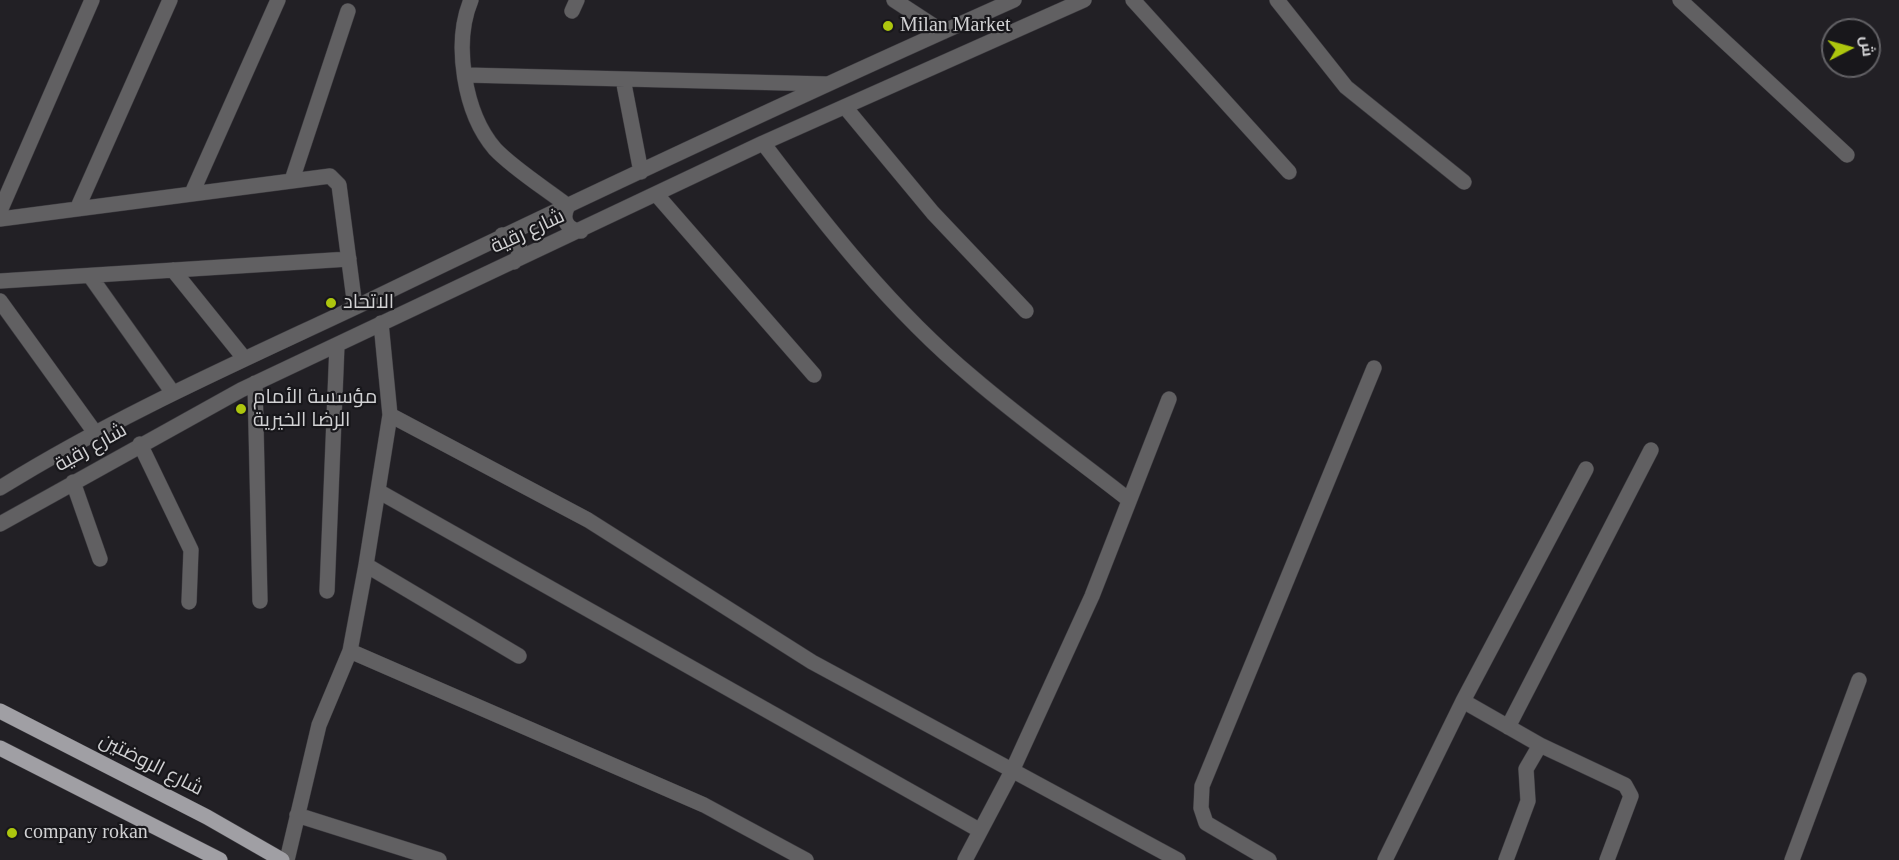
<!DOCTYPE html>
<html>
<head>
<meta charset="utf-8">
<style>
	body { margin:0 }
	#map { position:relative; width:1899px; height:860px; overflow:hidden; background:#222025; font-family:"Times New Roman",Cairo,serif }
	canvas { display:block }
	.north { position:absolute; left:1821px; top:18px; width:60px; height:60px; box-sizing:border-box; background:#18171b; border:2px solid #626165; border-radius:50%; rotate:84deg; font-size:16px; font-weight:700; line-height:24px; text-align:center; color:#d1d1d3 }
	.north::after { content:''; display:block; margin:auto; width:21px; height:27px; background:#adc60e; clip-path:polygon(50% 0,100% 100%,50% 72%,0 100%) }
</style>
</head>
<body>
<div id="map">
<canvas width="1899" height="860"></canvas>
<div class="north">ش</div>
</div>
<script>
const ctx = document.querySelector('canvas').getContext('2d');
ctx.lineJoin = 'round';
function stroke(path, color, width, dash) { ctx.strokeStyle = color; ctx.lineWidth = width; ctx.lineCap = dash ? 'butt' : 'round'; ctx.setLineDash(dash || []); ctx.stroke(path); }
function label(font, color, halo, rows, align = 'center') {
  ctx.font = font + ' "Times New Roman",Cairo,serif'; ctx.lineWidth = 4.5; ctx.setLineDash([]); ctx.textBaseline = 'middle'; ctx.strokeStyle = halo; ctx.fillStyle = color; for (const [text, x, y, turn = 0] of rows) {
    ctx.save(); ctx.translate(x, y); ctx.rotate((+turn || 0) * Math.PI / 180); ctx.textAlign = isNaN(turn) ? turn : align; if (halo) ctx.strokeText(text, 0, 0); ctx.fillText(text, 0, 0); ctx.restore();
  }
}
const minor = new Path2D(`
	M471,0C453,43 464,113 495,149C514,169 546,189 568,206C561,218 566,230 581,231
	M894,0L943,32
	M1133,0L1289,172
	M1277,0L1346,87L1464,182
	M1680,0L1847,155
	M572,11L577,0
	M466,75L826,84
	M623,79L641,172
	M845,107L933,213L1026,311
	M763,143C826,226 891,309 972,377C1022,420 1077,459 1129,500
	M292,180L348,11
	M192,193L278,0
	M656,194L814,375
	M78,207L170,0
	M0,211L92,0
	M0,219L330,176L339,185L355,307
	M502,235C519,234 525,250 514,262
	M173,270L244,358
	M90,276L173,393
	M0,281L349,259
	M0,301L96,434
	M255,383L260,601
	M390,415L588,520L812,662L1178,860
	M140,444L191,550L189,602
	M73,482L100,559
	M0,488C114,417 237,363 358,306C575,201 794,98 1014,0
	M378,491L979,830
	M0,524L241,390L763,143L1084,0
	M366,565L519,656
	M327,591L337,345
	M350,651L704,805L806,860
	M1463,701L1540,745L1625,785L1631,796L1607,860
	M1508,727L1651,450
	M297,815L439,860
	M287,860L319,725L350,651L366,565L390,415L381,323
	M965,860L1012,771L1092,596L1169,399
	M1269,860L1206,823L1201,808L1202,786L1374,368
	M1385,860L1463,701L1586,469
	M1506,860L1528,801L1526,769L1540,745
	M1792,860L1859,680`);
const major = new Path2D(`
	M0,711L207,817L282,860
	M0,748L220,860`);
stroke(minor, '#3e3c41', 16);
stroke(major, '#3e3c41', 16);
stroke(minor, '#616062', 15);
stroke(major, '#a09fa4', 15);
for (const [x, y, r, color] of [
	[888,26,6,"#adc60e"],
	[331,303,6,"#adc60e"],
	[241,409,6,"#adc60e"],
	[12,833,6,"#adc60e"]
]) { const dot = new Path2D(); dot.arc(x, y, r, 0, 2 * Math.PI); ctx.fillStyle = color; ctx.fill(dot); stroke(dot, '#18171b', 2); }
label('20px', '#d1d1d3', '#18171b', [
	["Milan Market",900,26],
	["الاتحاد",343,303],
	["مؤسسة الأمام",253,398],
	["الرضا الخيرية",253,421],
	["company rokan",24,833]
], 'left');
label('20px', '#d1d1d3', '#18171b', [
	["شارع رقية",528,232,-25],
	["شارع رقية",91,448,-29],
	["شارع الروضتين",151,765,27]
]);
</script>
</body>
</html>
